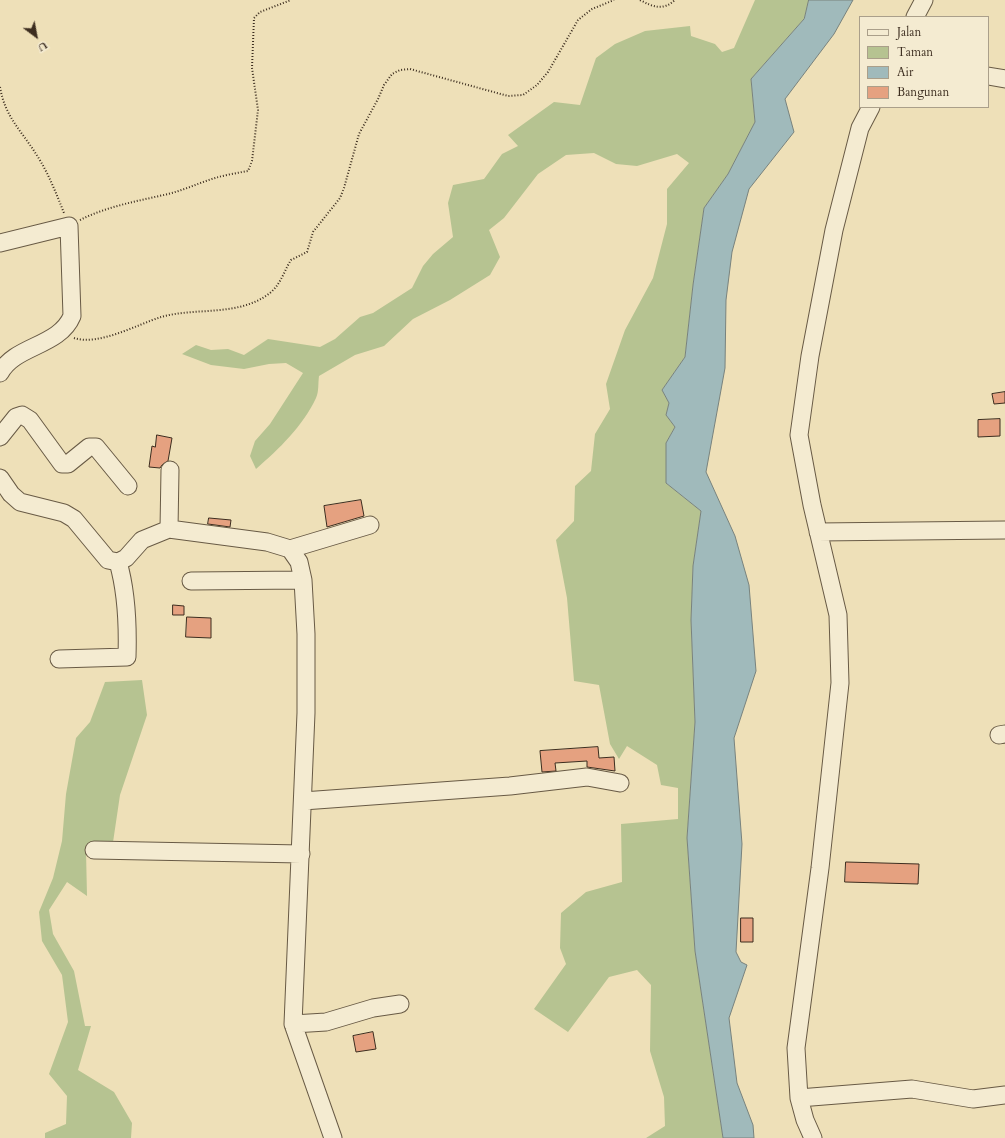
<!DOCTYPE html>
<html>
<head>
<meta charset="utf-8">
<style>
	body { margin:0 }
	#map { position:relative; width:1005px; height:1138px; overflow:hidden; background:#eee0b8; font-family:Cardo,serif }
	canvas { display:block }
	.legend { position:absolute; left:859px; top:16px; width:130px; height:92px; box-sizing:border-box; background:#f4ebd1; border:1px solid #aa9f8a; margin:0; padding:5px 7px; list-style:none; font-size:12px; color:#3c2d1f }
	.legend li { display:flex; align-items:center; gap:8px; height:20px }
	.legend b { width:20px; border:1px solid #aa9f8a }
	.north { position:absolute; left:16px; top:16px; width:40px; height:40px; -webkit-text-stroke:3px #f4ebd1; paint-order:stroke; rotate:148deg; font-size:11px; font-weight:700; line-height:16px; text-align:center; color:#3c2d1f }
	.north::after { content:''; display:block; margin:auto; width:14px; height:18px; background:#3c2d1f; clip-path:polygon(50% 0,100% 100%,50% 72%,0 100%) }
</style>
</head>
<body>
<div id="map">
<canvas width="1005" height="1138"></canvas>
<ul class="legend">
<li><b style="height:5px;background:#f4ebd1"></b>Jalan</li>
<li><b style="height:11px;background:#b6c391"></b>Taman</li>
<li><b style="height:11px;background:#a0babb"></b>Air</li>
<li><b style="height:11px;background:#e5a180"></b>Bangunan</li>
</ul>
<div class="north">U</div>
</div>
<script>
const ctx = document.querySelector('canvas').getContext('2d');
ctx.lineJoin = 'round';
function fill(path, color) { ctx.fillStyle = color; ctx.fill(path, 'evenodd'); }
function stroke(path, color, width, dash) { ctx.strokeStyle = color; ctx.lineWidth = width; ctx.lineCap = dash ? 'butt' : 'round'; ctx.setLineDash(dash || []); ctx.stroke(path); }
fill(new Path2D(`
	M755,0H809L804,19L751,79L755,122L728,174L704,208L693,285L685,357L662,390L669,403L666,415L675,427L666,443V483L701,511L693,566L691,620L695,722L687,838L695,951L723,1138H646L665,1126L664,1097L650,1051L651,985L637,970L609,977L568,1032L534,1009L566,964L560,948L561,913L586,892L622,882L621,824L678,819V788L661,785L657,765L627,746L619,759L610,744L599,685L574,681L567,598L556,540L574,521L575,486L591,471L595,434L610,409L606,384L625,330L653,278L667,224V189L689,163L677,154L637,166L616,164L594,153L566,155L538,174L504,218L489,230L500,257L490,275L450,300L413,319L384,346L355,355L319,376C318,383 319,392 316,398C303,426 279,449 256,469L250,456L255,441L270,424L303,373L286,363L269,364L244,369L211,365L182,354L196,345L211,350L228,349L244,355L268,339L320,347L335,339L360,317L373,313L412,288L423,266L433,254L453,237L448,203L453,185L484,179L502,154L518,146L508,135L554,102L580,105L596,58L615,44L645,31L690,26L691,36L715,44L722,52L734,48Z
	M142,680L147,715L120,795L112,849L86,851L87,896L67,882L49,910L53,934L74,971L85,1026H91L78,1070L114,1092L132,1123L131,1138H45V1133L66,1124L67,1096L49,1074L68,1022L62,975L42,941L39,912L53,878L62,841L66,794L76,738L90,722L105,682Z`), '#b6c391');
const water = new Path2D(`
	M809,0H853L834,34L785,99L794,132L749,189L732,252L726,300L725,368L706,472L735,536L749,585L756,671L734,738L742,844L736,952L741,962L747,965L729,1018L737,1083L753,1125L754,1138H723L695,951L687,838L695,722L691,620L693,566L701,511L666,483V443L675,427L666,415L669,403L662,390L685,357L693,285L704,208L728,174L755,122L751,79L804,19Z`);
fill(water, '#a0babb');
stroke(water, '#78827d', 1);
const building = new Path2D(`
	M1005,392V403L994,404L992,394Z
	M1000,419V436L978,437V420Z
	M157,435L172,438L168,461L162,465L160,468L149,467L152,446L155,447Z
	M361,500L364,516L327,527L324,506Z
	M209,518L231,520L230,527L208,524Z
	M173,605L184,606V615H173Z
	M187,617L211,618V638L186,637Z
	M598,747L599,758L614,757L615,771L587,767V761L555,763L556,771L542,772L540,751Z
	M846,862L919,864L918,884L845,882Z
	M741,918H753V942H741Z
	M373,1032L376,1049L356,1052L353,1036Z`);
fill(building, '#e5a180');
stroke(building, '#3c2d1f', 1);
const minor = new Path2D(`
	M915,17L924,0
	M988,76L1005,79
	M0,243L69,226L72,316C59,347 15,345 0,373
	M0,437L16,417L22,415L30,420L62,464H68L89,447H96L128,486
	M0,478L11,494L20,502L64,513L74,519L108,560L118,562L126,558L142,540L169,529L267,542L290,549L370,525
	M169,529L170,470
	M818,532L1005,530
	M290,549L299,562L303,580L306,634V713L293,1024L333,1138
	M191,581L303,580
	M59,659L127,657C128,625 127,593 118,562
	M999,735L1005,734
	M303,801L510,786L587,777L620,783
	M94,850L301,854
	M293,1024L326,1022L373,1008L400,1004
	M799,1098L912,1089L973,1099L1005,1095
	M813,1138L805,1120L799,1098L796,1048L820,868L840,683L838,615L812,505L799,435L810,356L834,230L860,128L871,107`);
stroke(minor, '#685a45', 19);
stroke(new Path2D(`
	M640,0C653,7 663,11 675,0
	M0,87C5,117 21,130 36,154C48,172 56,193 64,213
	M80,220C108,206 138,201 168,194C184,190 199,183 215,178C225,175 237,173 248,171L252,161L258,110L252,68L254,18L260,12L291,0
	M74,338C99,346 136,325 161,317C196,307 239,317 270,293C281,284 284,271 291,260L307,252L313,232L340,198L344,188L359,134L378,99L384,85L392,74L400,70L410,69L508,96L523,95L537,85L548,72L578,20L592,9L614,0`), '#3c2d1f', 2, [1, 2]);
stroke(minor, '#f4ebd1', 17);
</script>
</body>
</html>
